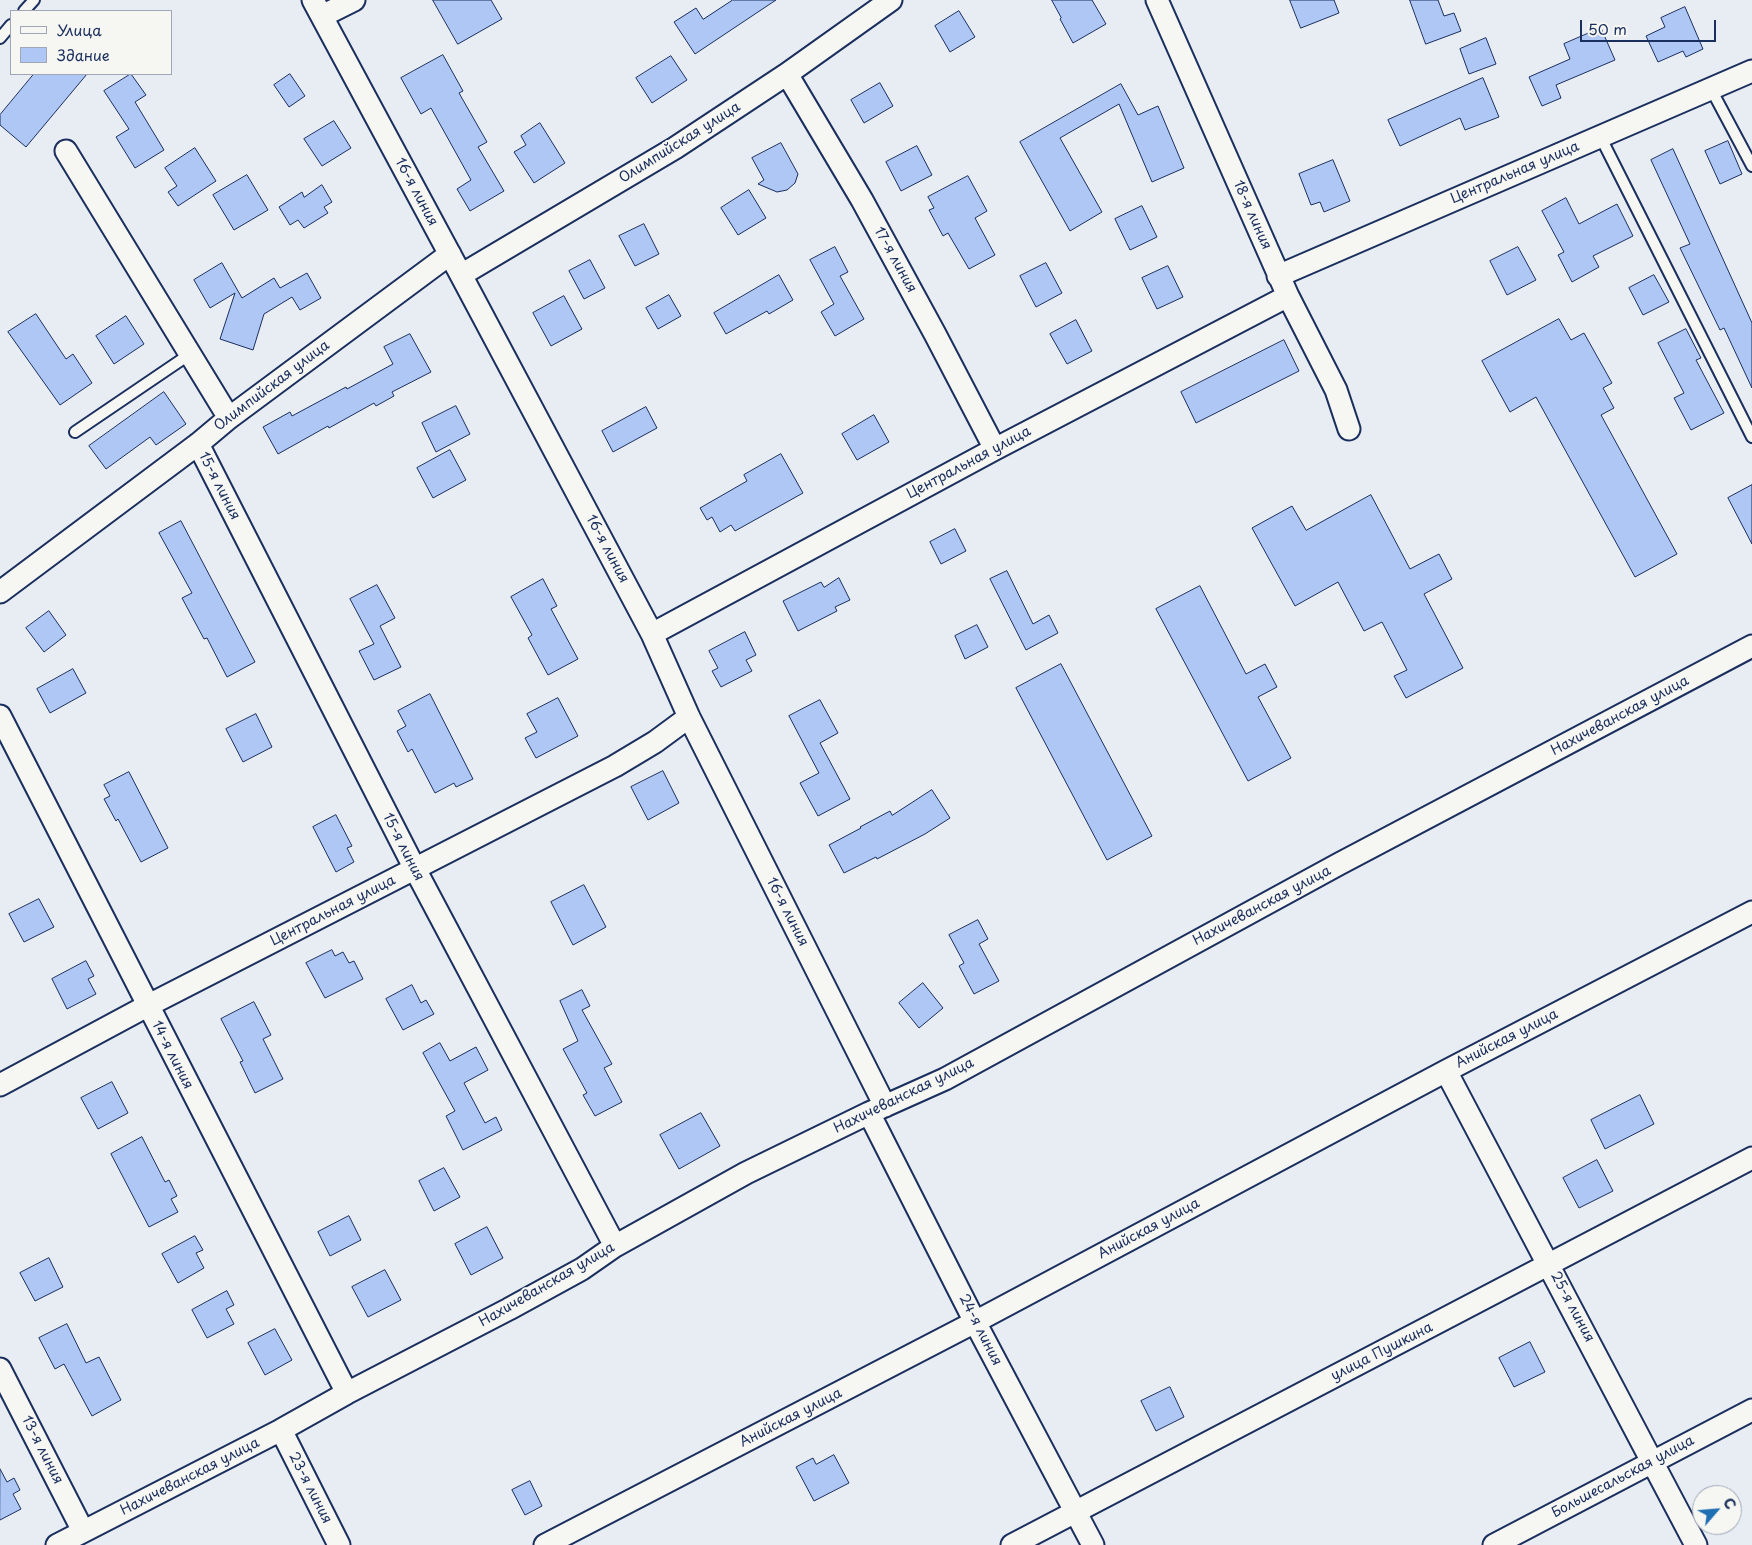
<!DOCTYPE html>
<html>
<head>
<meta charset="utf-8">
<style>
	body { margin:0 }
	#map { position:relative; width:1752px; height:1545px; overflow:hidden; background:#e8edf3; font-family:"Playpen Sans",sans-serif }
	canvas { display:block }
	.legend { position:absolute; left:10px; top:10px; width:162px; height:65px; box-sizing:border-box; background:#f6f6f2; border:1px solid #9ea6b7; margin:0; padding:6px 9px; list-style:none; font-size:15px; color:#1b2f5e }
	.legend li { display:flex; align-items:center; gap:10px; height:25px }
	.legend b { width:25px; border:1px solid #9ea6b7 }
	.north { position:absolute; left:1692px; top:1485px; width:50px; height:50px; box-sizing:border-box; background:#f6f6f2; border:1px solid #9ea6b7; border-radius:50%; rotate:63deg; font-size:14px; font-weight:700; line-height:20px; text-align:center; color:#1b2f5e }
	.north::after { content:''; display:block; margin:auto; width:18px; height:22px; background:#1f6fb2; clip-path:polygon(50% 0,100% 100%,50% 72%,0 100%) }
	.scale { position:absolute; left:1580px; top:20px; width:136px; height:22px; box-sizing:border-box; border:2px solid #1b2f5e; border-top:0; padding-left:6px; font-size:15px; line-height:18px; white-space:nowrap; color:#1b2f5e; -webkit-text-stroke:4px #f6f6f2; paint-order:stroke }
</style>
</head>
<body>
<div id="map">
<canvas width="1752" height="1545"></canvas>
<ul class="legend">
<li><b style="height:6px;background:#f6f6f2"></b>Улица</li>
<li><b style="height:14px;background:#aec7f5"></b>Здание</li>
</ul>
<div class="north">С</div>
<div class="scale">50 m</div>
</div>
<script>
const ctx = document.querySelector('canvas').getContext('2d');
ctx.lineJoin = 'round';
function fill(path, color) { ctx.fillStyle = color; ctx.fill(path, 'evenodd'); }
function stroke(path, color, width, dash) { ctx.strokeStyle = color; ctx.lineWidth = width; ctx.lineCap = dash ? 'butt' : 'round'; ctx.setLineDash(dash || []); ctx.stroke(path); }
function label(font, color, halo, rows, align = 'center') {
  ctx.font = font + ' "Playpen Sans",sans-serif'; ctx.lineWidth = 4; ctx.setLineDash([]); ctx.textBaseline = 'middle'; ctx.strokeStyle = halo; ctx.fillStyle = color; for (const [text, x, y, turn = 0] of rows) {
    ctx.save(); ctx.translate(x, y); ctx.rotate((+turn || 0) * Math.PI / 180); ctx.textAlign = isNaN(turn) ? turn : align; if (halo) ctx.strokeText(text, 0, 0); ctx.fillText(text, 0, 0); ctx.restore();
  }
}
const building = new Path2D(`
	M433,0H491L502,19L458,44Z
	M733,0H776L695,54L674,22L696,8L703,19Z
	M1052,0H1092L1106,24L1073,43L1060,19L1061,18Z
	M1290,0H1334L1339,13L1301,28Z
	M1410,0H1438L1444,16L1454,13L1461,31L1426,44Z
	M1685,7L1703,49L1686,57L1683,51L1658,62L1646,36L1665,27L1661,18Z
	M959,11L975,37L950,52L935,26Z
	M1601,28L1615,60L1556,85L1561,98L1542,106L1529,77L1570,59L1564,44Z
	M1486,38L1496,64L1469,74L1460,49Z
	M443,55L463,91L459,93L487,142L478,147L504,191L470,211L457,189L471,180L431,108L421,114L401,78Z
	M671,56L687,80L652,103L636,78Z
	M34,74H87L26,147L0,125V115Z
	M131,74L146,95L135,102L164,150L135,168L116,137L129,129L104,91Z
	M290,74L305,96L289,107L274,85Z
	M1483,78L1499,117L1465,130L1460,118L1400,146L1388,120Z
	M880,83L893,106L864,123L851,100Z
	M1121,84L1138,115L1158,106L1184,168L1152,182L1119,104L1060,138L1102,212L1070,231L1020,142Z
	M334,121L351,148L322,166L304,139Z
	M540,123L565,163L534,183L514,152L526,145L521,136Z
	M1728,141L1742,174L1720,184L1705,151Z
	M781,143L798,174L795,183L787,190L777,192L758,184L764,180L752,158Z
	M917,146L932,175L901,191L886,162Z
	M195,148L216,181L178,206L168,192L177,186L165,168Z
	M1673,149L1752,323V388L1724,328L1720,330L1680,248L1690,244L1651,160Z
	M1333,160L1350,201L1324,212L1320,202L1311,205L1299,174Z
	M247,175L268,210L234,230L213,195Z
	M968,176L987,211L975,218L995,255L969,269L948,233L943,236L929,210L934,208L928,197Z
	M322,185L332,202L324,207L328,213L304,228L298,220L290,225L279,207L302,192L304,197Z
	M749,190L766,218L738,235L721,208Z
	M1566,198L1579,224L1617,204L1633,236L1593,256L1599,267L1572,282L1558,255L1564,252L1542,211Z
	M1142,206L1157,237L1130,250L1115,219Z
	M644,224L659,254L635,266L619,236Z
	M835,247L848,272L840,276L864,319L835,336L821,312L834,304L810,260Z
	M1518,247L1536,280L1507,295L1490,261Z
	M590,260L605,288L584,299L569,271Z
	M222,263L242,298L274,278L280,288L307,273L321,298L300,310L292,297L264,314L253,350L220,339L235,293L210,308L194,280Z
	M1046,263L1062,293L1036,307L1020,276Z
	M1168,266L1183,297L1157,309L1142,278Z
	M779,275L793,300L769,314L767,311L726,334L714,313Z
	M1654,275L1669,302L1643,315L1629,288Z
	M669,295L681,316L658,329L646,308Z
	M564,296L582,329L551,346L533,313Z
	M36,314L66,359L73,354L92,383L60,405L8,332Z
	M126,316L144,344L114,364L96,336Z
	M1559,319L1571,340L1584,333L1612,383L1603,388L1614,408L1601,415L1677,554L1635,577L1536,397L1510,412L1482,361Z
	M1076,320L1092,351L1067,364L1050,334Z
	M1686,329L1701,358L1696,360L1724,413L1691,430L1674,398L1684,393L1658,343Z
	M410,334L431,372L392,392L394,396L376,406L374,403L329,428L328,426L278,454L263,427L290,412L292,416L346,387L347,389L393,364L384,347Z
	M1284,340L1299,371L1196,423L1181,392Z
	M164,392L186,424L156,445L150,437L106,469L89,446Z
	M456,406L470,434L436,452L422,423Z
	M646,407L657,428L613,452L602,431Z
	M874,415L889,442L857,460L842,434Z
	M450,450L466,480L433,498L417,468Z
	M781,454L803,493L735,531L731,525L720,532L712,517L707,520L700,508L747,481L744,475Z
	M1752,485V544L1728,498Z
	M1371,495L1410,569L1439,554L1452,579L1424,594L1463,668L1406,698L1394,676L1407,670L1382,622L1364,631L1338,582L1295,606L1252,528L1292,506L1306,530Z
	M181,521L255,662L227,677L207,638L204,639L182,598L192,593L159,533Z
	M955,529L966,551L941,564L930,542Z
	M1007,571L1033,624L1049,615L1058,633L1026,650L990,579Z
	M839,578L850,600L835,607L837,611L798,631L783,601L821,582L824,587Z
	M543,579L557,606L551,609L578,659L548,675L528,638L532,635L511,597Z
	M377,585L395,618L380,626L401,667L374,680L359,651L374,644L350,599Z
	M1200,586L1246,674L1265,664L1277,687L1258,697L1291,758L1248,781L1156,609Z
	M49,611L66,635L44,652L26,628Z
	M977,625L988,647L965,659L955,636Z
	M745,632L756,655L746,660L752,671L721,687L712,671L718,668L709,651Z
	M1061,664L1152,836L1107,860L1016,688Z
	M73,669L86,693L50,713L37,689Z
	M430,694L473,779L456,787L454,783L435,793L412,749L408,752L397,731L406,726L398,711Z
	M558,698L578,736L536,758L525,738L537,732L527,714Z
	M820,700L838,733L820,743L850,799L818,816L800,783L819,773L789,716Z
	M256,714L272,747L243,762L226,729Z
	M663,771L679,803L648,820L631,787Z
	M129,772L168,848L141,862L118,819L116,821L104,799L110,796L104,785Z
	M932,790L950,818L925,834L877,859L876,857L844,873L829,845L861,828L860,827L890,811L892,815Z
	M336,815L352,846L347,848L354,862L336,872L313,827Z
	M584,885L606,927L573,945L551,902Z
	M39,899L54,927L24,942L9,914Z
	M978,920L988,939L979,944L999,981L974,994L959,966L964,963L949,935Z
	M332,950L335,956L343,952L349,963L354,961L363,979L325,998L306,963Z
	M86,961L94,976L88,979L96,994L67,1009L52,979Z
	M923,983L943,1008L919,1028L899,1003Z
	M412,985L421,1003L426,1000L434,1014L403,1030L386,999Z
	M582,990L590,1006L582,1010L612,1064L604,1068L622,1102L595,1116L583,1095L587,1093L563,1049L578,1041L560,1001Z
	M254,1002L271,1035L263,1039L283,1079L255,1093L240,1062L243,1061L221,1019Z
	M440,1043L450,1061L476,1047L488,1070L464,1083L485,1123L496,1117L502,1130L463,1150L446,1116L455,1111L423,1053Z
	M112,1082L128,1113L98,1129L81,1098Z
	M1640,1095L1654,1124L1605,1149L1591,1120Z
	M701,1113L720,1146L679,1169L660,1135Z
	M142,1137L165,1182L169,1180L177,1196L171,1199L178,1212L149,1227L111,1154Z
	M1597,1160L1613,1191L1579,1208L1563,1178Z
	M444,1168L460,1197L434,1211L419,1181Z
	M349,1216L361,1240L330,1256L318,1232Z
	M487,1227L503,1258L471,1275L455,1244Z
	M195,1236L203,1250L196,1253L204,1268L178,1283L162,1254Z
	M49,1258L63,1287L35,1301L20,1273Z
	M385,1270L401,1300L368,1317L352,1287Z
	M227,1291L234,1305L226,1309L234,1324L207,1338L192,1310Z
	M67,1324L86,1363L99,1357L121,1400L92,1416L64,1364L55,1369L39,1338Z
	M275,1329L292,1360L265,1375L248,1343Z
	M1530,1342L1545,1372L1514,1387L1499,1358Z
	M1170,1387L1184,1417L1156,1431L1141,1401Z
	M834,1455L849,1483L814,1501L796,1467L813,1458L816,1464Z
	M0,1469L7,1482L14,1478L20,1490L13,1494L21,1509L0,1520Z
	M530,1481L542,1506L525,1515L512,1490Z`);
fill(building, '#aec7f5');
stroke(building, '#1b2f5e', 1);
const lane = new Path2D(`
	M24,11L34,0
	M0,38L11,25
	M1711,89L1752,166
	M1600,136L1752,437
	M75,432L190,354`);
const street = new Path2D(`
	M313,0L461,275L652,634L689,717L885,1106
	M1157,0L1288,296L1336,390L1349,429
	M322,16L354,0
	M787,74L862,200L935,334L995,449
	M66,151L229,418
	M461,275L675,148L787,74L891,0
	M1278,276L1752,71
	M198,444L415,869L615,1246
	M0,592L198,444L229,418L450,254
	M652,634L995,449L1288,296
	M0,716L347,1393
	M1446,1071L1696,1545
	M0,1085L147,1006L615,766L655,742L689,717
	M869,1113L975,1322L1093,1545
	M0,1369L83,1531
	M281,1430L339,1545
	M57,1545L281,1430L347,1393L509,1309L582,1269L615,1246L746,1173L869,1113L945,1079L1339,864L1752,646
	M545,1545L975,1322L1446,1071L1752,912
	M1012,1545L1752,1158
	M1494,1545L1752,1410`);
stroke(lane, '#1b2f5e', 14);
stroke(street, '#1b2f5e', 25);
stroke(lane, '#f6f6f2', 10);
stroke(street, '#f6f6f2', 21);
label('14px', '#1b2f5e', '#f6f6f2', [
	["Олимпийская улица",680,143,-32],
	["Центральная улица",1515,173,-23],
	["16-я линия",416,192,62],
	["18-я линия",1252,215,66],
	["17-я линия",895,260,61],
	["Олимпийская улица",272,386,-37],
	["Центральная улица",969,463,-28],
	["15-я линия",219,486,63],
	["16-я линия",607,549,62],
	["Нахичеванская улица",1620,716,-28],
	["15-я линия",403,847,63],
	["Нахичеванская улица",1262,906,-28],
	["Центральная улица",333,911,-27],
	["16-я линия",787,912,63],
	["Анийская улица",1507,1039,-27],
	["14-я линия",172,1055,63],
	["Нахичеванская улица",904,1096,-26],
	["Анийская улица",1149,1229,-28],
	["Нахичеванская улица",547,1285,-30],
	["25-я линия",1572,1307,62],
	["24-я линия",980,1330,63],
	["улица Пушкина",1382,1352,-27],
	["Анийская улица",791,1418,-27],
	["13-я линия",42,1450,63],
	["Нахичеванская улица",190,1477,-27],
	["Большесальская улица",1623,1477,-28],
	["23-я линия",310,1488,63]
]);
</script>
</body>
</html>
